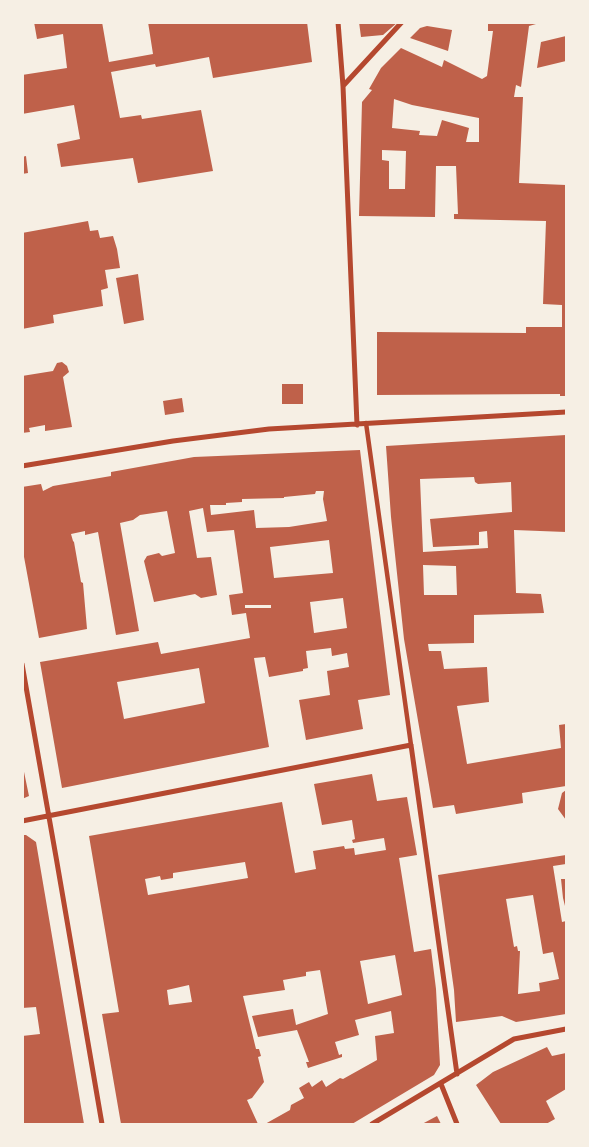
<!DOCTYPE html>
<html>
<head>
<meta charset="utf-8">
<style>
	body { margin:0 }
	#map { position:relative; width:589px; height:1147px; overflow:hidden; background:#f6efe4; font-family:Quicksand,sans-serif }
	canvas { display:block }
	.frame { position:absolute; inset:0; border:24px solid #f6efe4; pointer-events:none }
</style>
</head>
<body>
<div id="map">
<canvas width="589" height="1147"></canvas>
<div class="frame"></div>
</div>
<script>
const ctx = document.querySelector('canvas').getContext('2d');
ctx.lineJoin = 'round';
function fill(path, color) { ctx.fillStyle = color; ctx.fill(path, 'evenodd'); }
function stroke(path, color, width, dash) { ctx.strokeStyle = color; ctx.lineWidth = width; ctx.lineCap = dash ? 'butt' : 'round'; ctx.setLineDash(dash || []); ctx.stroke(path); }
fill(new Path2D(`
	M34,22H102L109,62L153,54L148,22H307L312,62L213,78L209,57L156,67L155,64L111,72L120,118L141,115L142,119L201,110L213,171L138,183L133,158L61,167L57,144L80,139L74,105L22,114V75L67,68L63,34L37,39Z
	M359,22H398L383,35L361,37Z
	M488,22H543L529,26L521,87L516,85L514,97H523L519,183L566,185V396H560V394L377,395V332L526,333V327H562V305L543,304L546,221L454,219V214H458L456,166H436L435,217L359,216L362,102L372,90L369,89L381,68L401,48L442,67L444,60L482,79L487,76L493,31H488ZM394,99L412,105L479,118V142H466L469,128L442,120L437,136L419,135L420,131L392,128ZM382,150L406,151L405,189H389V161L382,160Z
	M427,26L452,30L448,51L410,38L420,28Z
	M566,36V61L537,68L541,42Z
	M26,156L28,173L22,174V157Z
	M88,221L90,231L98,230L100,238L113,236L117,249L120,268L105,270L108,288L101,290L103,306L53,315L54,323L22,329V233Z
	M138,274L144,320L124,324L116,278Z
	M62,362L67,366L69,372L63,377L72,427L45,431V425L29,428L30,432L22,433V376L53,371L57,363Z
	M282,384H303V404H282Z
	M182,398L184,412L165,415L163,401Z
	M566,435V532L514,530L516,593L541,594L544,613L474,615V643L428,644L429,651H441L444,669L487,667L489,702L457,706L467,764L561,748L559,725L566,724V786L522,793L523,803L456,814L454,805L433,808L404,639L391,517L386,446ZM474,477L475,482L478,484L511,482L512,512L430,519L433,547L479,545V532L487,531L488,548L423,552L420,479ZM423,565L456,566L457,595H424Z
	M360,450L390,695L358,700L363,729L306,740L299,700L330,695L327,671L349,667L347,653L332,656L331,648L306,651L308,668L303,669V671L269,677L265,657L254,658L269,747L62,788L40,662L158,642L161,654L250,638L246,613L232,615L229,595L243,593L234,530L207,532L203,508L189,511L197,558L211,557L217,595L201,598L195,594L154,602L144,561L147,556L159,553L162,556L175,553L167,511L140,515L133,520L120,523L139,631L116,635L98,532L85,535V531L71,534L73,541L74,542L81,582L83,583L87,629L39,638L22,546V487L41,484L43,491L53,486L111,476V472L194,457ZM316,491H324L323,499L327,521L289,527L256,528L254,510L211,515L210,505H226V503L242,502V499L284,498V497L315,494ZM329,540L333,573L274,578L270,547ZM343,598L347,628L314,633L310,602ZM245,605H271V608H245ZM199,668L205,703L124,719L117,682Z
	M23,767L29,796L22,799V768Z
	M372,774L377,801L407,797L417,855L399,858L414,952L431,949L436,989L440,1065L434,1075L352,1124H265L290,1110L291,1105L304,1098L299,1088L309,1082L312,1087L322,1080L326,1087L340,1078L343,1079L377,1060L375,1036L394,1033L391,1011L355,1020L359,1035L335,1042L339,1055L342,1054V1057L308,1068L306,1062H309L297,1030L258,1037L252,1016L293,1009L296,1025L328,1014L320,970L306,972V976L283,980L285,990L243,996L256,1049H259L261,1056L258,1057L264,1082L252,1098L247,1100L258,1124H121L102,1014L119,1012L89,836L282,802L295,873L316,869L313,851L344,846L345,849L354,848L355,855L386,850L384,838L353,843L352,840L355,839L352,820L322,825L314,784ZM245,862L248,878L148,895L145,879L160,876L161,880L173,878V873ZM395,955L402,995L368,1004L360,961ZM189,985L192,1002L169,1005L167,990Z
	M566,790V820L558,809L562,793Z
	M22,835H26L36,842L84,1124H22V1036L40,1034L36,1007L22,1008Z
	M566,855V864L553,866L562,922L566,921V1014L516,1022L502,1016L456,1022L454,990L438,875ZM533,895L543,954L553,952L559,979L539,983L540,991L518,994L520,951H518L517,946L514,947L506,899Z
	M561,879H566V910L563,898Z
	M547,1047L552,1056L566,1053V1089L546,1101L555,1119L546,1124H501L476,1085L493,1072Z
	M437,1116L441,1124H422Z`), '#bf614a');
stroke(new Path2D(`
	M366,423L411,745`), '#b5482f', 4.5);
stroke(new Path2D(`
	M338,22L343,86L357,425
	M343,86L402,22
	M22,466L173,441L269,429L566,412
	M22,664C50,817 75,971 102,1124
	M22,821L411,745L457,1074
	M441,1084L457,1124
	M372,1124L514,1039L566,1029`), '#b5482f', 5);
</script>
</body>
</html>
